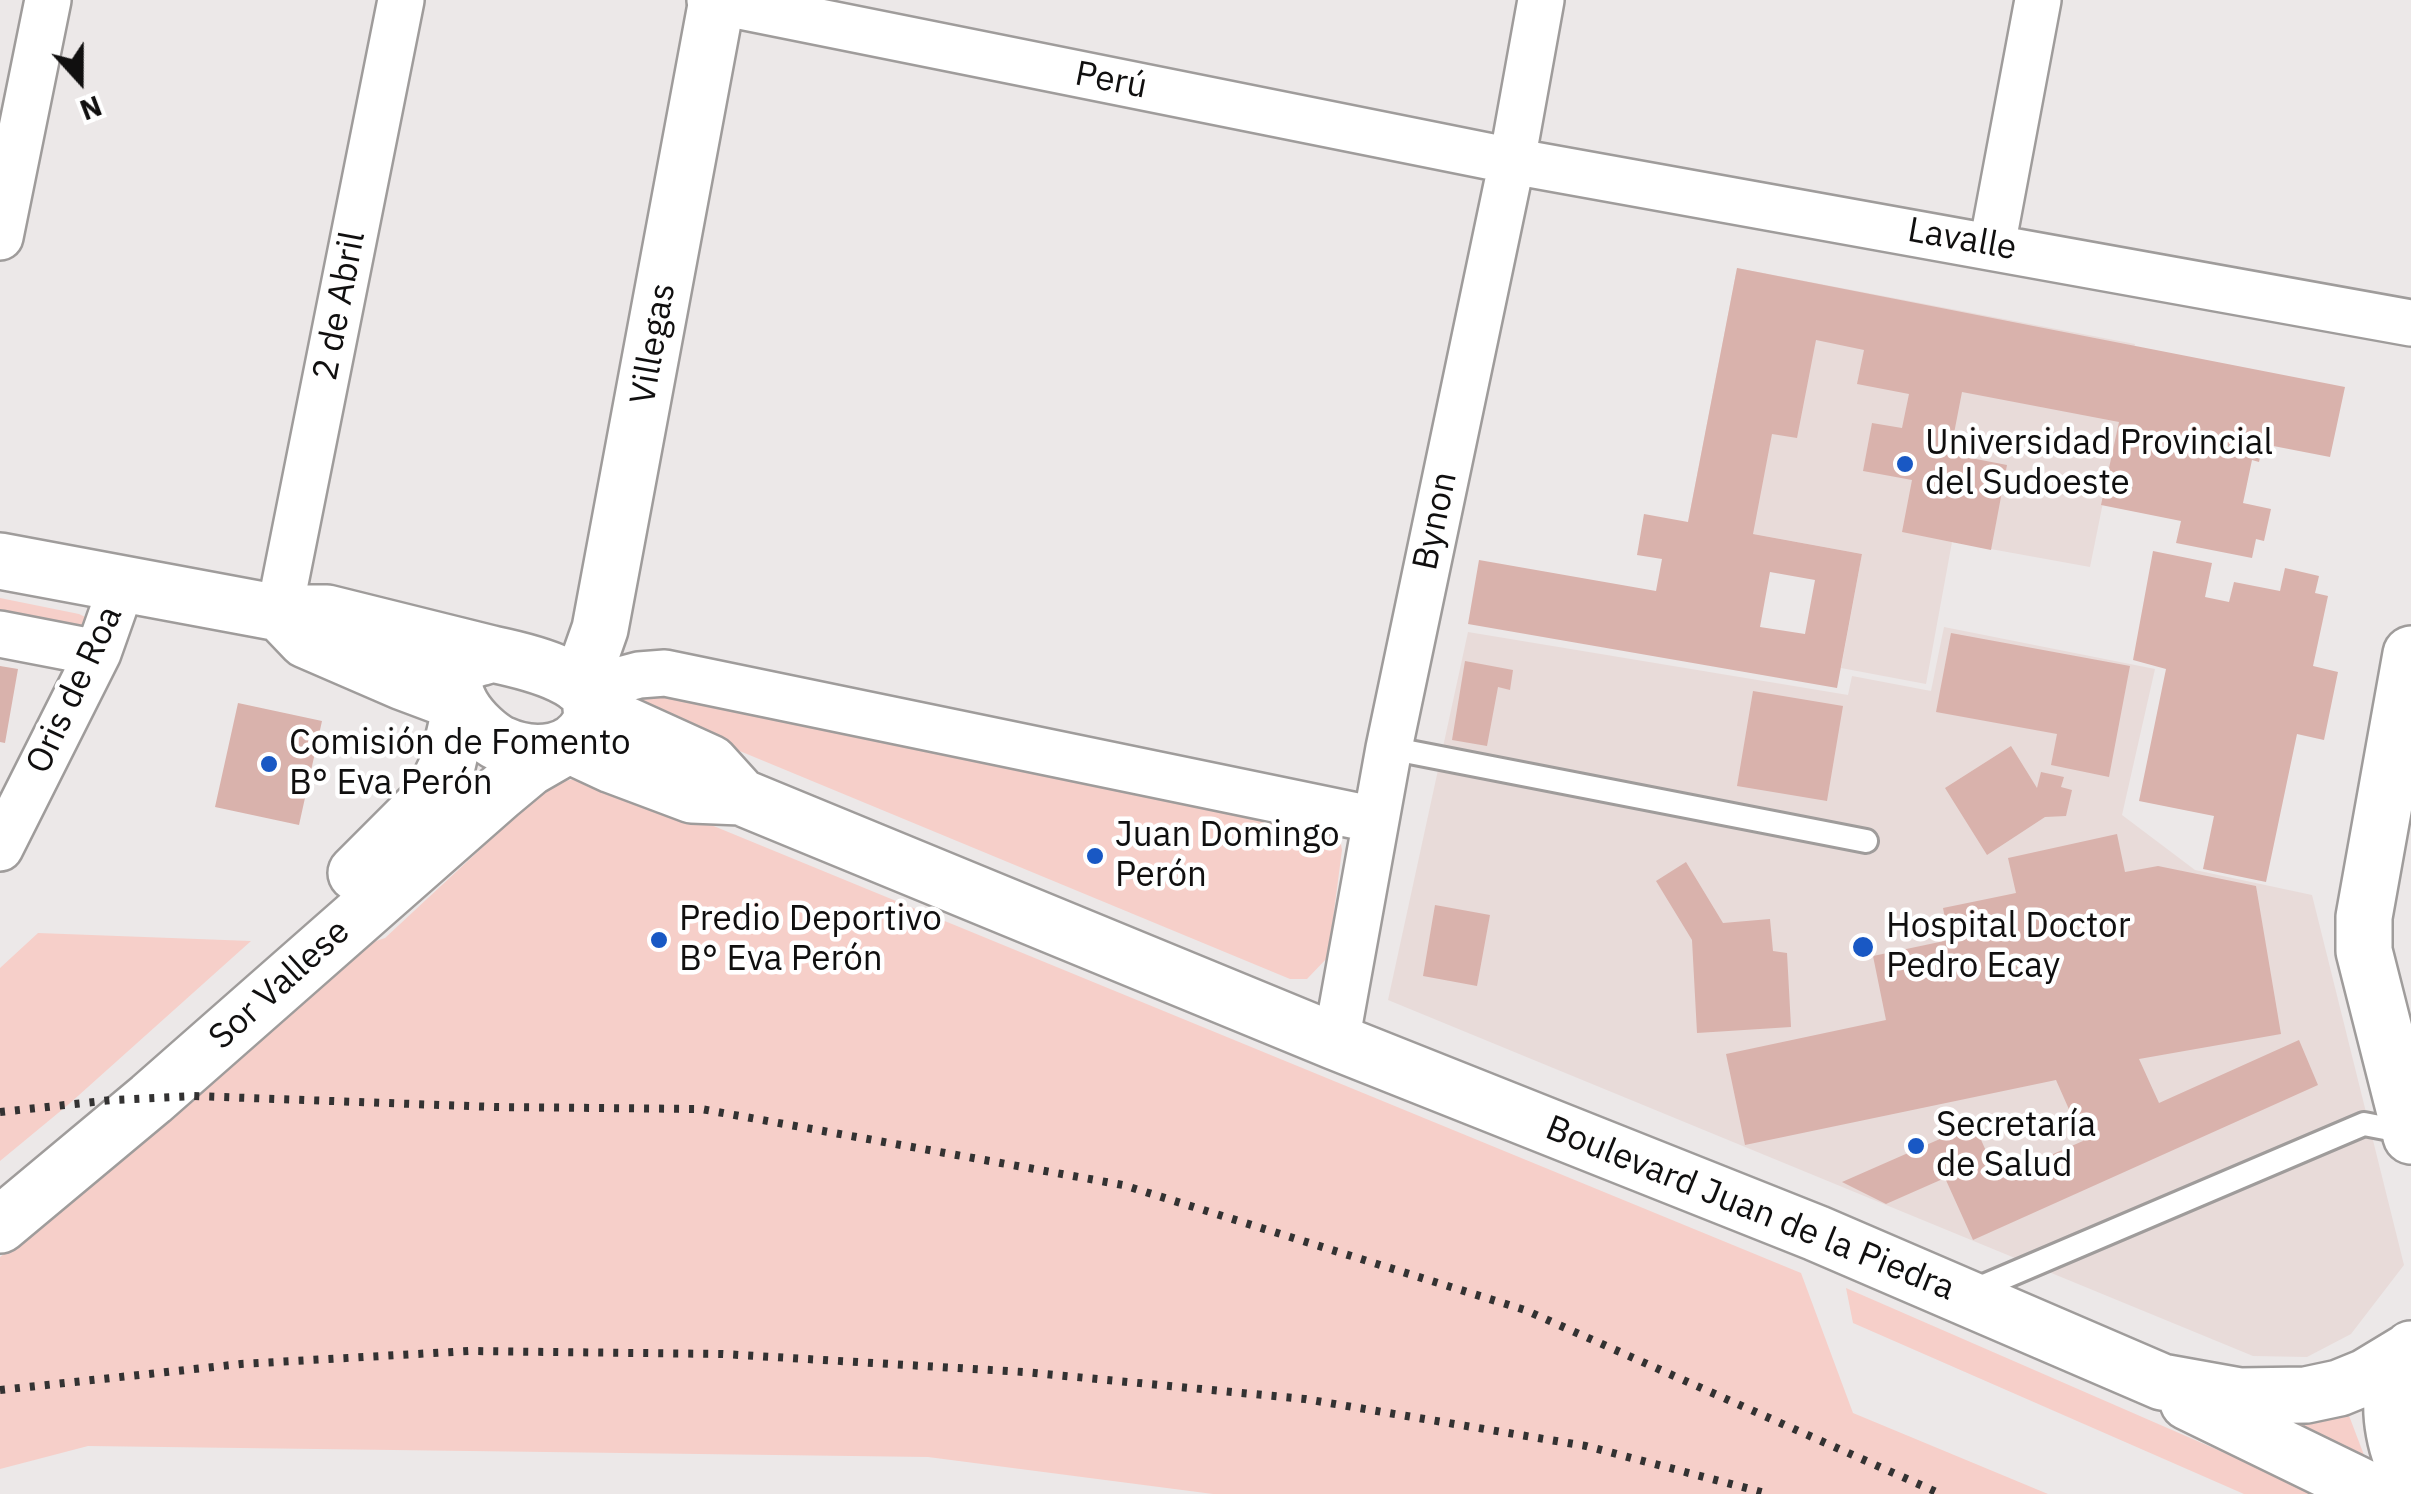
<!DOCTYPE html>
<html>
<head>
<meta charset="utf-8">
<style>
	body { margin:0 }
	#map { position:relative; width:2411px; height:1494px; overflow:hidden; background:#ece8e8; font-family:"IBM Plex Sans",sans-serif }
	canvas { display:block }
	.north { position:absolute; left:30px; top:30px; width:100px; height:100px; -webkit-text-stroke:8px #fff; paint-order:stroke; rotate:159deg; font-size:28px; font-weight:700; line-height:40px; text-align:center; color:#100f0f }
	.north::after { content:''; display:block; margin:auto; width:35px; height:45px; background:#100f0f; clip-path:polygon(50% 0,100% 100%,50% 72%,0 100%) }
</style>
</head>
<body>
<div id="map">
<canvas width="2411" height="1494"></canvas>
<div class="north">N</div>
</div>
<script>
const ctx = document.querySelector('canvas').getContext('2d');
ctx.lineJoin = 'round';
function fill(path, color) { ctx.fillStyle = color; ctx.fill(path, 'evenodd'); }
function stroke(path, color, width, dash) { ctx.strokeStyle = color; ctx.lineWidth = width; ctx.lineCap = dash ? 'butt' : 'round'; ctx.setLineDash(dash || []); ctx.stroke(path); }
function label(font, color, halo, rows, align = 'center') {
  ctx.font = font + ' "IBM Plex Sans",sans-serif'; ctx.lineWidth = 9; ctx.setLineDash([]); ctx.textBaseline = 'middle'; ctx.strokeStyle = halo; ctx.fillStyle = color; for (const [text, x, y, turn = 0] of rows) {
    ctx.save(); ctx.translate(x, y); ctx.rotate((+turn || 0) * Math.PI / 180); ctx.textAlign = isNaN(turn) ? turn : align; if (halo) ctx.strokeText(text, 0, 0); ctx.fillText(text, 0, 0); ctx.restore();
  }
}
fill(new Path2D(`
	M1737,268L2135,344L2090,567L1952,542L1926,684L1841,668L1862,554L1688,522Z
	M1944,627L2155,669L2122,815L2195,870L2312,895L2404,1265L2351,1334L2307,1357L2253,1356L1388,1000L1468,632L1848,695L1852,676L1931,691Z`), '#e8dbd9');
fill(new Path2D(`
	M0,598L79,614L87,618L89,625L83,630L0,614Z
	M650,690L1339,833L1342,850L1328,957L1307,979H1290L648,713L642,707L640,699Z
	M592,776L1801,1273L1853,1413L2048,1494H1213L928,1457L88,1446L0,1469V1257L194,1096L340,953L385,938L543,791L564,781Z
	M38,933L251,941L69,1104L0,1161V968Z
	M1846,1288L2319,1494H2244L1853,1323Z
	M2348,1413L2367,1463L2284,1420Z`), '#f6cfc9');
fill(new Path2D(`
	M1737,268L2345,387L2330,457L2263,444L2259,462L2252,460L2243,503L2271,509L2264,541L2256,539L2252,558L2176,543L2181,521L2101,505L2119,422L1962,392L1950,454L2007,465L1991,550L1902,532L1912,480L1863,471L1872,423L1902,428L1909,394L1857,384L1864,350L1816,340L1797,438L1772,434L1753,534L1862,554L1837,688L1468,624L1479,560L1656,591L1662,559L1637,555L1644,514L1688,522ZM1770,572L1815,580L1805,634L1760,627Z
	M2153,551L2212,563L2205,597L2229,602L2234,582L2280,591L2285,568L2319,576L2315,593L2328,596L2313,666L2338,672L2324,740L2297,734L2266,882L2203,869L2214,816L2139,801L2166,669L2133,660Z
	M1951,633L2130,666L2109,777L2051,765L2057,734L1936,712Z
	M1465,661L1513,670L1510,690L1498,687L1487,746L1452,740Z
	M0,666L18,669L5,743L0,742Z
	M1753,691L1843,706L1827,801L1737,786Z
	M238,703L322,721L299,825L215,807Z
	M2011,746L2037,788L2041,772L2064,777L2061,787L2072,790L2066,816L2045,817L1987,855L1945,788Z
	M2117,834L2125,872L2158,866L2256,886L2281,1034L2139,1059L2159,1103L2299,1040L2318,1085L1973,1240L1945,1178L1886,1204L1842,1182L1974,1124L1998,1178L2083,1141L2056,1080L1745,1145L1726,1054L1886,1020L1873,956L1949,940L1943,908L2016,893L2008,858Z
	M1686,862L1723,923L1770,919L1773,951L1787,953L1791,1027L1697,1033L1692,940L1656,881Z
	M1435,905L1490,915L1477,986L1423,976Z`), '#d9b2ac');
const service = new Path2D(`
	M1389,748L1866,841
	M1972,1291L2364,1124L2390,1129L2408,1138`);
const minor = new Path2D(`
	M710,0L1512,161L2411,323
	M0,237L48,0
	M1992,246L2038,0
	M279,613L401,0
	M0,634L98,653
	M583,690L639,675L665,673L1376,820
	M0,848L98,653L122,585
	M1336,1042L1389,748L1512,161L1541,0`);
const tertiary = new Path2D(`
	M2411,654L2364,917V951L2411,1136
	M580,686L600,629L717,0
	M356,873L432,797L447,766L461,707
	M0,1225L151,1099L499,793L529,768L562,749`);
const secondary = new Path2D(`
	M0,561L279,613H327L492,654
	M285,618L306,640L403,682L459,703
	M492,654C521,660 614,679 589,725C581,739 569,748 553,751C536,754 518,752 501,744C477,732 431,683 470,661C476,658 485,657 492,654Z
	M591,709L710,763L739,795
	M569,745L612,765L692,795L741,797L1336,1042L1816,1233L2162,1382L2240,1396L2306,1395L2339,1388L2366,1377L2409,1351
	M2411,1349C2405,1360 2396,1374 2394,1386C2388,1412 2395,1454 2411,1475
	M2188,1402L2377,1494`);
stroke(service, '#9f9c9b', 28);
stroke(minor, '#9f9c9b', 50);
stroke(tertiary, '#9f9c9b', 60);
stroke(secondary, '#9f9c9b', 60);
stroke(service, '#fff', 22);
stroke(minor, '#fff', 45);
stroke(tertiary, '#fff', 55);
stroke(secondary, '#fff', 55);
stroke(new Path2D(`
	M0,1112L112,1100L194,1096L496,1107L701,1109L1123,1185L1525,1310L1941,1494
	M0,1390L241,1364L469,1351L723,1354L1024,1372L1305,1399L1586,1446L1769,1494`), '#333232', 8, [5, 10]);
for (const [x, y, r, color] of [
	[1905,464,10,"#1958c4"],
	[269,764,10,"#1958c4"],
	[1095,856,10,"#1958c4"],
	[659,940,10,"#1958c4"],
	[1863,947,12,"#1958c4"],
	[1916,1146,10,"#1958c4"]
]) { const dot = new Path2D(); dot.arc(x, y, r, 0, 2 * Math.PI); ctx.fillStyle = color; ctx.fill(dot); stroke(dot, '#fff', 4); }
label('35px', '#100f0f', '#fff', [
	["Perú",1111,81,11],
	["Lavalle",1962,240,10],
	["2 de Abril",340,306,-79],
	["Villegas",654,344,-80],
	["Bynon",1436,521,-78],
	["Oris de Roa",75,690,-65],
	["Sor Vallese",280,985,-42],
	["Boulevard Juan de la Piedra",1750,1209,22]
]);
label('35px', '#100f0f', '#fff', [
	["Universidad Provincial",1925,444],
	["del Sudoeste",1925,484],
	["Comisión de Fomento",289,744],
	["B° Eva Perón",289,784],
	["Juan Domingo",1115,836],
	["Perón",1115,876],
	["Predio Deportivo",679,920],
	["B° Eva Perón",679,960],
	["Hospital Doctor",1886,927],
	["Pedro Ecay",1886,967],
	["Secretaría",1936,1126],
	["de Salud",1936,1166]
], 'left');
</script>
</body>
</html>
